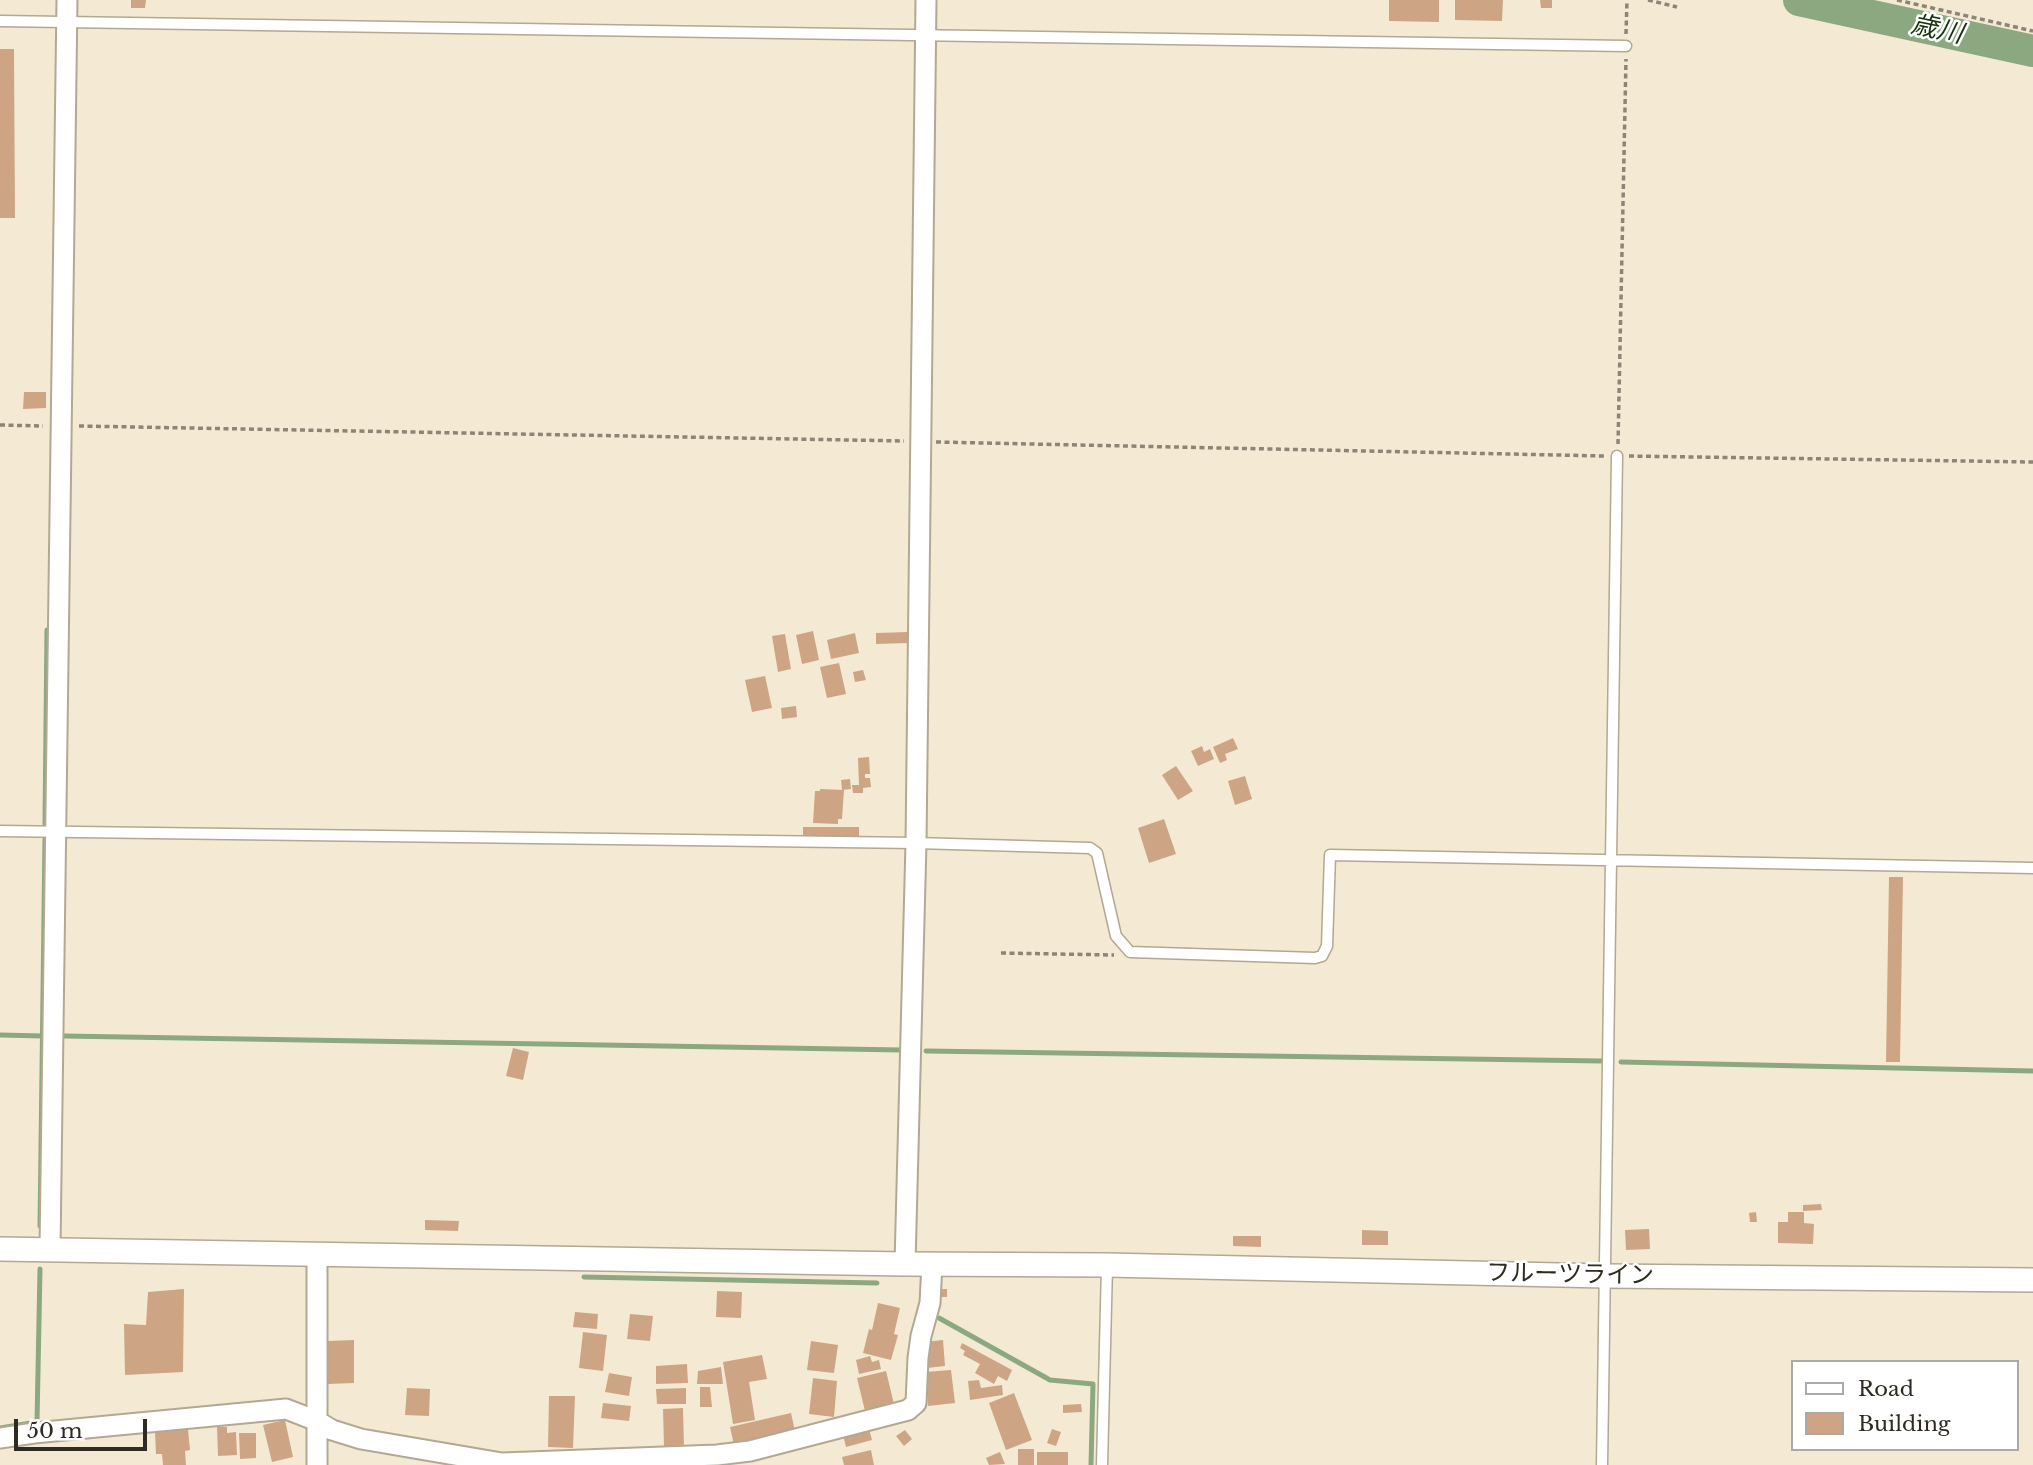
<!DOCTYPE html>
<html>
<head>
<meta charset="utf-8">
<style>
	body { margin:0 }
	#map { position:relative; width:2033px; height:1465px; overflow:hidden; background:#f4ead3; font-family:"Libre Baskerville",serif }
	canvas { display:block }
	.legend { position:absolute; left:1791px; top:1360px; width:228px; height:91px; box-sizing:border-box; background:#fff; border:2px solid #acaaa7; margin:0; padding:9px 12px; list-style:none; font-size:21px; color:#2f2b22 }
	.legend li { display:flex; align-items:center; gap:14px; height:35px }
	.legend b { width:35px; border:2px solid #acaaa7 }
	.scale { position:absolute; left:14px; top:1419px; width:133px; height:32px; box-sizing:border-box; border:4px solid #2f2b22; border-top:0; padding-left:9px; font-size:21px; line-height:24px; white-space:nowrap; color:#2f2b22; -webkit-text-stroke:5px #fff; paint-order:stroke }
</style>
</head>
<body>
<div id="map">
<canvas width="2033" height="1465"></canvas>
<ul class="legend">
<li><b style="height:9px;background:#fff"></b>Road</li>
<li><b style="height:19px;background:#cea584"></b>Building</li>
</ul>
<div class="scale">50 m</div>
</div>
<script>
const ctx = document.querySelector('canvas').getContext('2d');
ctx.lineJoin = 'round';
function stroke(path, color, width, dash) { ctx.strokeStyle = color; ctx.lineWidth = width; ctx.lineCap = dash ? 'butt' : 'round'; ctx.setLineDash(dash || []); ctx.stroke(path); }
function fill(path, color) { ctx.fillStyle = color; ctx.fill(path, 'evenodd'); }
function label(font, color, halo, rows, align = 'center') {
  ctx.font = font + ' "Libre Baskerville","Noto Sans JP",serif'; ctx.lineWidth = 5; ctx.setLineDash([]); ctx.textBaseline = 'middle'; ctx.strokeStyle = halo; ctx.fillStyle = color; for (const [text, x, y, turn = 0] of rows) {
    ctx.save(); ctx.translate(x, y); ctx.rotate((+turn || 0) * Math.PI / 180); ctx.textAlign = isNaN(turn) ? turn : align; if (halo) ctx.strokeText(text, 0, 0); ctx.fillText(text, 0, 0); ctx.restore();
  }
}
stroke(new Path2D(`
	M45,824L47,630
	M0,1035L43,1036
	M64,1036L902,1050
	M926,1051L1602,1061
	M1621,1062L2033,1071
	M40,1226L45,839
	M584,1277L877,1283
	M939,1318L1050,1380L1093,1384L1091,1465
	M0,1428L37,1422L40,1269`), '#8ba880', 5);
stroke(new Path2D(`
	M1799,0L2033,51`), '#8ba880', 32);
fill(new Path2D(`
	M131,0H146L145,8H131Z
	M1389,0H1439V22L1389,21Z
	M1455,0H1503L1502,21L1455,20Z
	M1540,0H1552V8H1541Z
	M0,49H14L15,218H0Z
	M24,392H46V408L23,409Z
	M813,631L819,660L802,664L796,635Z
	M908,632V643L876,644V633Z
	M855,633L859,653L831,659L827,640Z
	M785,634L791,669L778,672L772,636Z
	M839,663L846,694L827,698L820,667Z
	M863,670L866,680L855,682L853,672Z
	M765,676L772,708L752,712L745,680Z
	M796,706L797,717L782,719L781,708Z
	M1233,738L1238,749L1225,754L1227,760L1220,763L1213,747Z
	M1202,746L1204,752L1210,749L1214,759L1198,766L1191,751Z
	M869,757L870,774H865V778H870L871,787L863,788V793H853L852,785H859L858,758Z
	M1176,766L1193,791L1178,800L1162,775Z
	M1245,776L1252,799L1235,805L1228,781Z
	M850,779L851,789L842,790L841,780Z
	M820,789L844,790L842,819H838V824L813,823L815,791H820Z
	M1164,819L1176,854L1149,863L1138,828Z
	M803,827H859V838L803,837Z
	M1889,877H1903L1900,1062H1886Z
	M513,1048L529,1052L523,1080L506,1076Z
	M1821,1204L1822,1210L1803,1211V1205Z
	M1756,1212L1757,1222H1750L1749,1213Z
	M1788,1212H1804V1223L1814,1224L1813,1244L1778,1243V1222H1788Z
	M425,1220L459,1221L458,1231L425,1230Z
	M1649,1229L1650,1249L1626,1250L1625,1230Z
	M1362,1230L1388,1231V1245H1362Z
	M1233,1236H1261V1247L1233,1246Z
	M184,1289L183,1372L125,1375L124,1324L146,1325L148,1292Z
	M938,1289H947V1297H939Z
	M717,1291L742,1292L741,1318L716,1317Z
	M878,1303L900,1308L894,1334L898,1335L891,1360L863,1353L869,1329L872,1330Z
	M575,1312L598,1314L597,1329L573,1327Z
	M630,1314L653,1316L650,1341L627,1339Z
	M583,1332L607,1335L603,1371L579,1368Z
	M354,1340V1383L328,1384V1341Z
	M943,1340L945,1366L927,1368L924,1342Z
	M811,1341L838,1345L834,1373L807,1370Z
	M962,1343L1012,1370L1007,1381L998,1376L994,1384L975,1373L980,1364L963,1355L965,1351L960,1348Z
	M762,1355L767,1379L749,1382L755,1420L733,1424L723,1362Z
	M870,1356L872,1362L879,1360L881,1369L859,1374L856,1360Z
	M687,1364L688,1383L656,1384V1366Z
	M721,1367L723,1384H697L698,1371Z
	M951,1370L955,1403L928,1406L925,1372Z
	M886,1371L894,1404L865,1411L857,1378Z
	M609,1373L632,1377L629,1396L605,1392Z
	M813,1378L837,1381L834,1417L809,1414Z
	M979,1380L981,1388L1002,1385L1003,1395L970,1400L968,1381Z
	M700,1387H710L712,1407H700Z
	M407,1388L430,1389L429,1416L405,1415Z
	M686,1388V1404H657L656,1389Z
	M1014,1393L1032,1440L1006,1450L989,1403Z
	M549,1396H575L573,1448L548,1447Z
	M603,1403L631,1406L629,1421L601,1418Z
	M1081,1404L1082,1412L1063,1413V1405Z
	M683,1408L684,1447H664L663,1409Z
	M791,1413L795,1431L734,1445L730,1427Z
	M285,1420L293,1457L272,1462L263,1425Z
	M217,1427H227V1433L236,1432L237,1455L218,1456Z
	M188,1429L190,1450L185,1451L186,1465H163L162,1454H156L155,1432Z
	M869,1429L872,1440L846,1447L843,1435Z
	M1052,1429L1061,1432L1056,1446L1047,1443Z
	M905,1430L912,1439L904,1446L896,1436Z
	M239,1433H256V1458L240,1459Z
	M1018,1449H1034V1465H1018Z
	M871,1450L874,1465H844L842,1457Z
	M1000,1452L1005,1464L989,1465L986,1458Z
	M1037,1452H1068V1465H1037Z`), '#cea584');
const service = new Path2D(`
	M0,21L1626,46
	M0,831L916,843L1090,848L1097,853L1116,936L1130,952L1315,958L1322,956L1327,946L1330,855L2033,868
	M1102,1465L1107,1266
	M1602,1465L1617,456`);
const minor = new Path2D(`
	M50,1249L67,0
	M905,1264L916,843L926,0
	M0,1438L34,1433L286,1409L317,1421L332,1430L361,1439L502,1463L717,1455L750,1451L908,1410L916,1403L918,1358L921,1336L930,1303L932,1263
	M317,1465V1254`);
const tertiary = new Path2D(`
	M0,1249L905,1264L1107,1265L1605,1276L2033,1280`);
stroke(service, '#b2a893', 13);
stroke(minor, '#b2a893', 23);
stroke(tertiary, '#b2a893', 26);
stroke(new Path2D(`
	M1648,0L1677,7
	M1897,0L2033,31
	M1626,34L1627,0
	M0,425L43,426
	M79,426L904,441
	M936,442L1604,456
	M1618,444L1626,59
	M1629,456L2033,462
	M1001,953L1114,955`), '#8c8576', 3.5, [5, 3.5]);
stroke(service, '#fff', 10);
stroke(minor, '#fff', 19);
stroke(tertiary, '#fff', 23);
label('24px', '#2f2b22', '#fff', [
	["フルーツライン",1570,1275,1]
]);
label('italic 26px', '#153308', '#fff', [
	["歳川",1937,30,12]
]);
</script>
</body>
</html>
